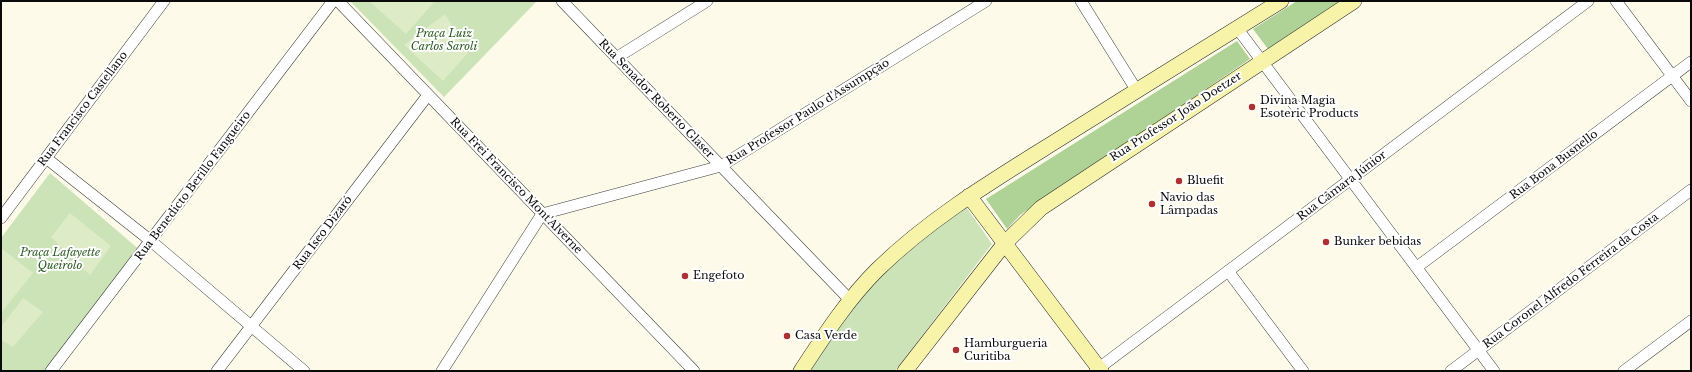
<!DOCTYPE html>
<html>
<head>
<meta charset="utf-8">
<style>
	body { margin:0 }
	#map { position:relative; width:1692px; height:372px; overflow:hidden; background:#fdfae9; font-family:"Libre Baskerville",serif }
	canvas { display:block }
	.frame { position:absolute; inset:0; border:2px solid #0a0a0a; pointer-events:none }
</style>
</head>
<body>
<div id="map">
<canvas width="1692" height="372"></canvas>
<div class="frame"></div>
</div>
<script>
const ctx = document.querySelector('canvas').getContext('2d');
ctx.lineJoin = 'round';
function fill(path, color) { ctx.fillStyle = color; ctx.fill(path, 'evenodd'); }
function stroke(path, color, width, dash) { ctx.strokeStyle = color; ctx.lineWidth = width; ctx.lineCap = dash ? 'butt' : 'round'; ctx.setLineDash(dash || []); ctx.stroke(path); }
function label(font, color, halo, rows, align = 'center') {
  ctx.font = font + ' "Libre Baskerville",serif'; ctx.lineWidth = 4; ctx.setLineDash([]); ctx.textBaseline = 'middle'; ctx.strokeStyle = halo; ctx.fillStyle = color; for (const [text, x, y, turn = 0] of rows) {
    ctx.save(); ctx.translate(x, y); ctx.rotate((+turn || 0) * Math.PI / 180); ctx.textAlign = isNaN(turn) ? turn : align; if (halo) ctx.strokeText(text, 0, 0); ctx.fillText(text, 0, 0); ctx.restore();
  }
}
fill(new Path2D(`
	M350,1H537L444,97Z
	M50,173L142,252L46,371H1V238Z
	M966,207L992,244L895,371H810C824,350 837,327 852,308C884,267 926,238 966,207Z`), '#cbe3b7');
fill(new Path2D(`
	M1297,1H1340L1268,49L1253,29Z
	M1237,41L1250,59L1020,215L1007,229L986,199Z`), '#afd397');
fill(new Path2D(`
	M369,1H435L406,34Z
	M445,14L468,53L443,81L404,45Z
	M70,213L111,246L90,275L51,237Z
	M1,248L33,273L1,313Z
	M23,298L43,312L13,347L1,340V327Z`), '#ddecc7');
const minor = new Path2D(`
	M338,1L694,371
	M562,1L850,300
	M1081,1L1137,91
	M1616,1L1691,101
	M1237,28L1494,371
	M616,58L707,1
	M46,158L151,241L304,371
	M1,218L164,1
	M1417,267L1691,62
	M1228,271L1303,371
	M51,371L333,1
	M217,371L428,95
	M442,371L542,214L721,166L986,1
	M1095,371L1588,1
	M1451,371L1691,190
	M1624,371L1691,321`);
const secondary = new Path2D(`
	M969,196L1101,371
	M801,371C824,336 847,300 877,270C931,217 997,178 1061,138C1134,92 1207,47 1281,1
	M905,371L1005,243L1041,208L1354,1`);
stroke(minor, '#3d3d3d', 12);
stroke(secondary, '#2c2c2c', 16);
stroke(minor, '#fff', 11);
stroke(secondary, '#f7f3a9', 15);
for (const [x, y, r, color] of [
	[1252,107,4,"#ac3130"],
	[1179,181,4,"#ac3130"],
	[1152,204,4,"#ac3130"],
	[1326,242,4,"#ac3130"],
	[685,276,4,"#ac3130"],
	[787,336,4,"#ac3130"],
	[956,350,4,"#ac3130"]
]) { const dot = new Path2D(); dot.arc(x, y, r, 0, 2 * Math.PI); ctx.fillStyle = color; ctx.fill(dot); stroke(dot, '#fff', 1.5); }
label('italic 11px', '#2a5b21', '#fff', [
	["Praça Luiz",444,34],
	["Carlos Saroli",444,47],
	["Praça Lafayette",60,253],
	["Queirolo",60,266]
]);
label('11px', '#0a0a0a', '#fff', [
	["Rua Senador Roberto Glaser",656,99,46],
	["Rua Francisco Castellano",83,109,-53],
	["Rua Professor Paulo d'Assumpção",808,112,-32],
	["Rua Professor João Doetzer",1176,117,-33],
	["Rua Bona Busnello",1554,165,-37],
	["Rua Benedicto Berillo Fangueiro",193,186,-53],
	["Rua Frei Francisco Mont'Alverne",516,186,46],
	["Rua Câmara Júnior",1342,186,-37],
	["Rua Iseo Dizaró",323,233,-53],
	["Rua Coronel Alfredo Ferreira da Costa",1571,281,-37]
]);
label('11px', '#0a0a0a', '#fff', [
	["Divina Magia",1260,101],
	["Esoteric Products",1260,114],
	["Bluefit",1187,181],
	["Navio das",1160,198],
	["Lâmpadas",1160,211],
	["Bunker bebidas",1334,242],
	["Engefoto",693,276],
	["Casa Verde",795,336],
	["Hamburgueria",964,344],
	["Curitiba",964,357]
], 'left');
</script>
</body>
</html>
